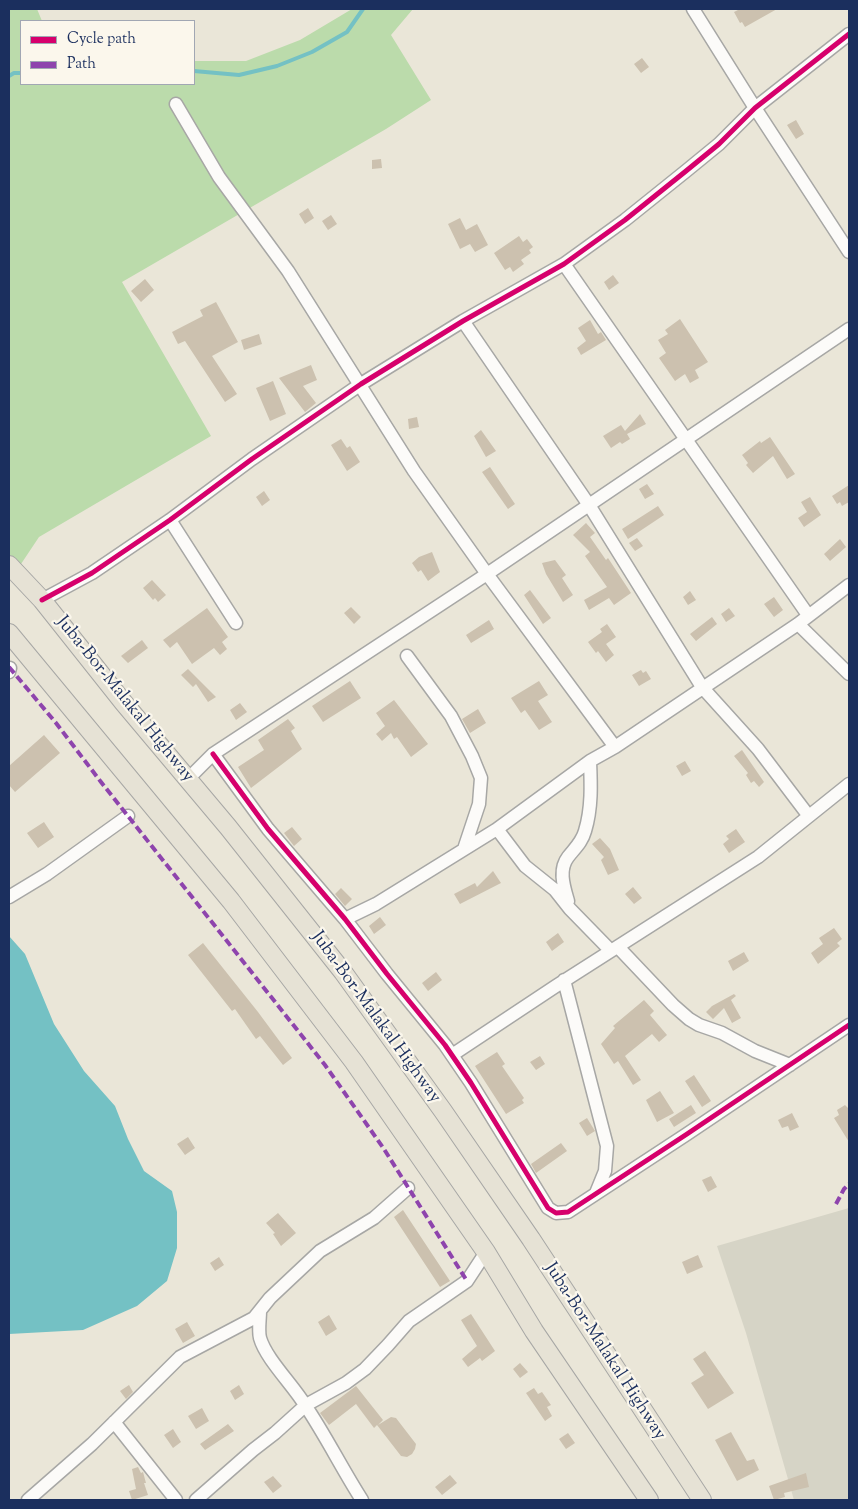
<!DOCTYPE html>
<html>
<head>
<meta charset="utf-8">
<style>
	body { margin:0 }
	#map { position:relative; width:858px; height:1509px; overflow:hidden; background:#eae6d8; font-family:"Sorts Mill Goudy",serif }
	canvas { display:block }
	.frame { position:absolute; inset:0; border:10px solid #1b2f5e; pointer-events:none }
	.legend { position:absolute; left:20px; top:20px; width:175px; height:65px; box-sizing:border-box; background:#fbf7ec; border:1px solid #a1a7b3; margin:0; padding:6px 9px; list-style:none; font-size:15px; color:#1b2f5e }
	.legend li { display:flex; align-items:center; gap:10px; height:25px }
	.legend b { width:25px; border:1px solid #a1a7b3 }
</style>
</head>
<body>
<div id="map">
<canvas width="858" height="1509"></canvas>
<div class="frame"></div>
<ul class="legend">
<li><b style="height:6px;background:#d6006c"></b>Cycle path</li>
<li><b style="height:6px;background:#8e44ad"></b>Path</li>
</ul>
</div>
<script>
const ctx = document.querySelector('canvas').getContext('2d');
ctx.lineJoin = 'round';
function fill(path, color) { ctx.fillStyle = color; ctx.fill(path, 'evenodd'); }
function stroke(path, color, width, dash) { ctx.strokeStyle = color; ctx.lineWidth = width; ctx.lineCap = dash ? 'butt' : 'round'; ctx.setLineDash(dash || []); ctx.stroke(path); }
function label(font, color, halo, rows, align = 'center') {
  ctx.font = font + ' "Sorts Mill Goudy",serif'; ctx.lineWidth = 4.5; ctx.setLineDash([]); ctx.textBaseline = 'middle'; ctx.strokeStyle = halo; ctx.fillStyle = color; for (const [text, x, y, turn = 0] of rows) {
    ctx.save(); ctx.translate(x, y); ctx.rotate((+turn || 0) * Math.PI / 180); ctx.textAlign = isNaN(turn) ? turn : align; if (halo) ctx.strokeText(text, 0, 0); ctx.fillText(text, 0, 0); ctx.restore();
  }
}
fill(new Path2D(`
	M849,1208V1500H794L746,1333L717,1246Z`), '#d6d4c6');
fill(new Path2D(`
	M9,9H37L42,21H21V84H194V61H246L300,40L352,9H413L391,35L431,100L386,129L122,282L211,436L39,537L9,582Z`), '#bbdbab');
fill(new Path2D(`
	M9,936L25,954L54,1024L84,1071L115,1106L128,1139L144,1171L172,1191L177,1212V1248L167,1281L137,1306L83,1330L9,1334Z`), '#74c1c4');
stroke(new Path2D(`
	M194,71L239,75L277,66L312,52L347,32L363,9
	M9,76L14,73H21`), '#74c1c4', 4);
fill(new Path2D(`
	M740,9H777L745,27L742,22L740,23L734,12Z
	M642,58L649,67L641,73L634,64Z
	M796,120L804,134L796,139L787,125Z
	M381,159L382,168L372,169V160Z
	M308,208L314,218L305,224L299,214Z
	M331,215L337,224L328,230L322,221Z
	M460,218L466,230L477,224L488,245L475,252L470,244L460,249L448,224Z
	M519,236L523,242L527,239L533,247L529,250L531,253L521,260L524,264L513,272L510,267L505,270L494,253Z
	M613,275L619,283L609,290L604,282Z
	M145,279L154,290L141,302L131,291Z
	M216,302L238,342L212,356L237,394L225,402L185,341L178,344L172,332L203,316L200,310Z
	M680,319L708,362L695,370L699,378L690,383L685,374L675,381L659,358L666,353L658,340L668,334L665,330Z
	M590,320L598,334L601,332L606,340L581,355L577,348L586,341L578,328Z
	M259,334L262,344L244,350L241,340Z
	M311,365L317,380L303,386L316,403L305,412L279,378Z
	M273,381L286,414L270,421L256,388Z
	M640,414L646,424L627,434L630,439L622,444L620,442L611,448L603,436L621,425L625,431Z
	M417,417L419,427L409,429L408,419Z
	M481,430L496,451L486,457L474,436Z
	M770,437L795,474L787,479L773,456L753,473L746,465L748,463L742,455L760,441L761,443Z
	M341,439L347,448L350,446L360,462L347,471L331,445Z
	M490,467L515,504L508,509L482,472Z
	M647,484L654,494L645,499L639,489Z
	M849,485V502L842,506L840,502L837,504L832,496Z
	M264,491L270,500L262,506L256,497Z
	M810,497L821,515L804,527L798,518L807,512L801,502Z
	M658,506L664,515L628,539L622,529Z
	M586,523L595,533L590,537L606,560L608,558L631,593L614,605L609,598L589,610L584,600L607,587L585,556L590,552L573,535Z
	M637,538L643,546L635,551L629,543Z
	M840,539L846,547L830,561L824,554Z
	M432,552L440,572L428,581L421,570L418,572L412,563L419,557Z
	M555,560L566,575L562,578L573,595L563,602L546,574L542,563Z
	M152,580L166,595L158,602L155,598L153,600L143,588Z
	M530,590L551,618L543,624L524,595Z
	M690,591L696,600L688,605L683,597Z
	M774,597L783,610L774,617L764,604Z
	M351,607L361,617L354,624L344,613Z
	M207,608L228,637L222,642L227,649L220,655L214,648L192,664L177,642L170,648L163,640Z
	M729,608L735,616L726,622L721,614Z
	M712,617L717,624L696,641L690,634Z
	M489,620L494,629L471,643L466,635Z
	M607,624L616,637L606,644L614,655L606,662L598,651L596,653L588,642L602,632L600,629Z
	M142,640L148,648L128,663L121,656Z
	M188,669L216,697L208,702L196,684L193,687L181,675Z
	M641,670L643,673L646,671L651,679L639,686L632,675Z
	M350,681L361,698L323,722L312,706Z
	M539,681L548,695L538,701L552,722L539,730L525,710L521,713L511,698Z
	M394,700L428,744L411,757L397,737L394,739L391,733L382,741L376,734L385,726L376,713Z
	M240,703L247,712L236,720L230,710Z
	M478,709L486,723L470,733L462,719Z
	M288,719L295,728L291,731L302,749L251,788L238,767L264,750L258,740Z
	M44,735L60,753L15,792L9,785V766Z
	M742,750L764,782L759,787L754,781L751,783L746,775L748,773L734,756Z
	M685,761L691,771L682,776L676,766Z
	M44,822L54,837L38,848L27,833Z
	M292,827L302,839L294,846L284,833Z
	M736,829L745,842L729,853L723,844L729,839L726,836Z
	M600,838L610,849L619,870L608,875L601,860L604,857L592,844Z
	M493,871L501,883L460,904L454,894L475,883L477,887Z
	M633,887L642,898L634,904L625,894Z
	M341,888L352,899L345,906L335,894Z
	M380,917L386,925L374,934L369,926Z
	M834,928L842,939L837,943L840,946L818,964L811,953L823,944L819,938Z
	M558,933L564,942L552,951L546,942Z
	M203,943L258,1012L292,1058L283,1065L260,1036L256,1039L235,1009L232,1011L188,955Z
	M744,952L749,961L733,971L728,961Z
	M436,972L442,980L428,991L422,983Z
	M734,994L736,996L731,1000L741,1018L732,1023L724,1008L713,1019L706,1012L712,1006Z
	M644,1000L654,1011L650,1015L667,1035L659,1042L652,1034L625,1056L641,1080L633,1085L618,1061L614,1064L601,1044L615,1028L613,1026Z
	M497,1052L505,1064L502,1066L524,1098L522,1100L524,1103L506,1114L475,1066Z
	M540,1056L545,1064L536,1070L530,1062Z
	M694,1075L711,1101L702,1107L685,1081Z
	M660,1091L674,1113L657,1122L646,1100Z
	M691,1105L696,1113L674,1127L669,1119Z
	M845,1105L849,1109V1142L834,1118L839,1115L837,1110Z
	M792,1113L799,1127L790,1131L788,1126L782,1128L778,1120Z
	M587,1118L595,1131L587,1136L579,1123Z
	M188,1137L195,1148L185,1155L177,1144Z
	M561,1143L567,1151L536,1173L531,1164Z
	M711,1176L717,1187L708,1192L702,1180Z
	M403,1210L450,1281L440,1287L394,1217Z
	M278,1213L296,1233L281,1246L273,1234L275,1233L266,1223Z
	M698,1255L703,1267L687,1274L682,1262Z
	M219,1257L224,1265L215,1271L210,1263Z
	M471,1314L495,1351L482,1361L480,1358L468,1367L462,1359L477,1346L461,1320Z
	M329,1315L337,1329L326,1336L318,1322Z
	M187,1322L195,1336L183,1343L175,1329Z
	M705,1351L734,1393L708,1409L691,1383L704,1375L693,1359Z
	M520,1363L528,1372L520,1378L513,1369Z
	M129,1385L133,1392L126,1399L120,1391Z
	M239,1385L244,1394L235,1400L230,1391Z
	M356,1386L383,1420L378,1425L391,1417L396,1418L416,1444L415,1449L412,1454L407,1457L401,1456L377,1425L374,1428L356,1404L329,1425L320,1413Z
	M534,1388L538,1394L542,1392L551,1405L547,1407L552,1416L545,1421L526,1393Z
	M202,1408L209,1421L196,1429L188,1416Z
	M228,1424L234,1431L205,1450L200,1444Z
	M173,1429L181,1442L173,1448L164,1435Z
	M731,1432L747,1461L754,1459L759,1470L737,1481L715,1440Z
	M568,1433L575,1443L566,1449L559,1439Z
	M138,1467L141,1473L143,1472L146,1483H144L148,1495L132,1500L129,1491L136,1489L132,1469Z
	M806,1473L809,1487L784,1493L785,1497L774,1500L769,1486Z
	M450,1475L457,1483L442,1495L435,1487Z
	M273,1476L282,1486L273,1493L264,1482Z`), '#ccc1af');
const minor = new Path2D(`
	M693,9L755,108L849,252
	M176,104L219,177L288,271L414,471L487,574L615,747
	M564,264L808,615
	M463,321L589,505L702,687L758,749L808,815
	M170,520L236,623
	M42,600L92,573L170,520L252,459L361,384L463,321L564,264L625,220L686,171L719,144L755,108L849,34
	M798,624L849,674
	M407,656L451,716L472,756L481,778L479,804L464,849
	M9,672L10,668
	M213,754L268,829L345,919L387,974L445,1045L471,1083L548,1208L556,1213L568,1212L687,1134L849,1025
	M188,779L213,754L487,574L849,329
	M497,829L525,866L555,890L570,909L611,951
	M9,897L47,874L128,816
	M568,901C564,887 558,870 568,857C575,848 582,842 585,831C592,808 591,784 590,761
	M345,919L376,904L497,829L590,761L615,747L798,624L849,585
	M618,947L673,1005L689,1019L699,1025L722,1033L755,1051L790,1065
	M564,980L607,1146L605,1171L596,1193
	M452,1055L556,986L758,857L849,784
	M260,1311C260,1320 258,1330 260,1338C266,1359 293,1385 305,1405C326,1436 342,1469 362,1500
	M114,1422L176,1500
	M28,1500L92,1444L180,1357L254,1318L270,1298L320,1251L374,1218L408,1188
	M196,1500L253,1450L275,1433L306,1405L346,1383L365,1369L388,1345L409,1321L467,1281L486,1252`);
const highway = new Path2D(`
	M9,565L42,600L123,702L228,827L343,972L443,1111L531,1239L702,1500
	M9,633L231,901L354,1062L486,1252L534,1331L649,1500`);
stroke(minor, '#a7a7a5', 15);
stroke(highway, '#a7a7a5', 20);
stroke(minor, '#fcfbf9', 12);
stroke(highway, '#e6e2d5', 18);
stroke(new Path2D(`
	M9,667L56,723L101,782L325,1065L384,1149L467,1281
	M836,1204L844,1189L849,1184`), '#8e44ad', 4, [8, 4]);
stroke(new Path2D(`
	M42,600L92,573L170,520L252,459L361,384L463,321L564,264L625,220L686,171L719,144L755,108L849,34
	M213,754L268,829L345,919L387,974L445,1045L471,1083L548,1208L556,1213L568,1212L687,1134L849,1025`), '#d6006c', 5);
label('18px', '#1b2f5e', '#fbf7ec', [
	["Juba-Bor-Malakal Highway",124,700,51],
	["Juba-Bor-Malakal Highway",375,1018,54],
	["Juba-Bor-Malakal Highway",604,1352,57]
]);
</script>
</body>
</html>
